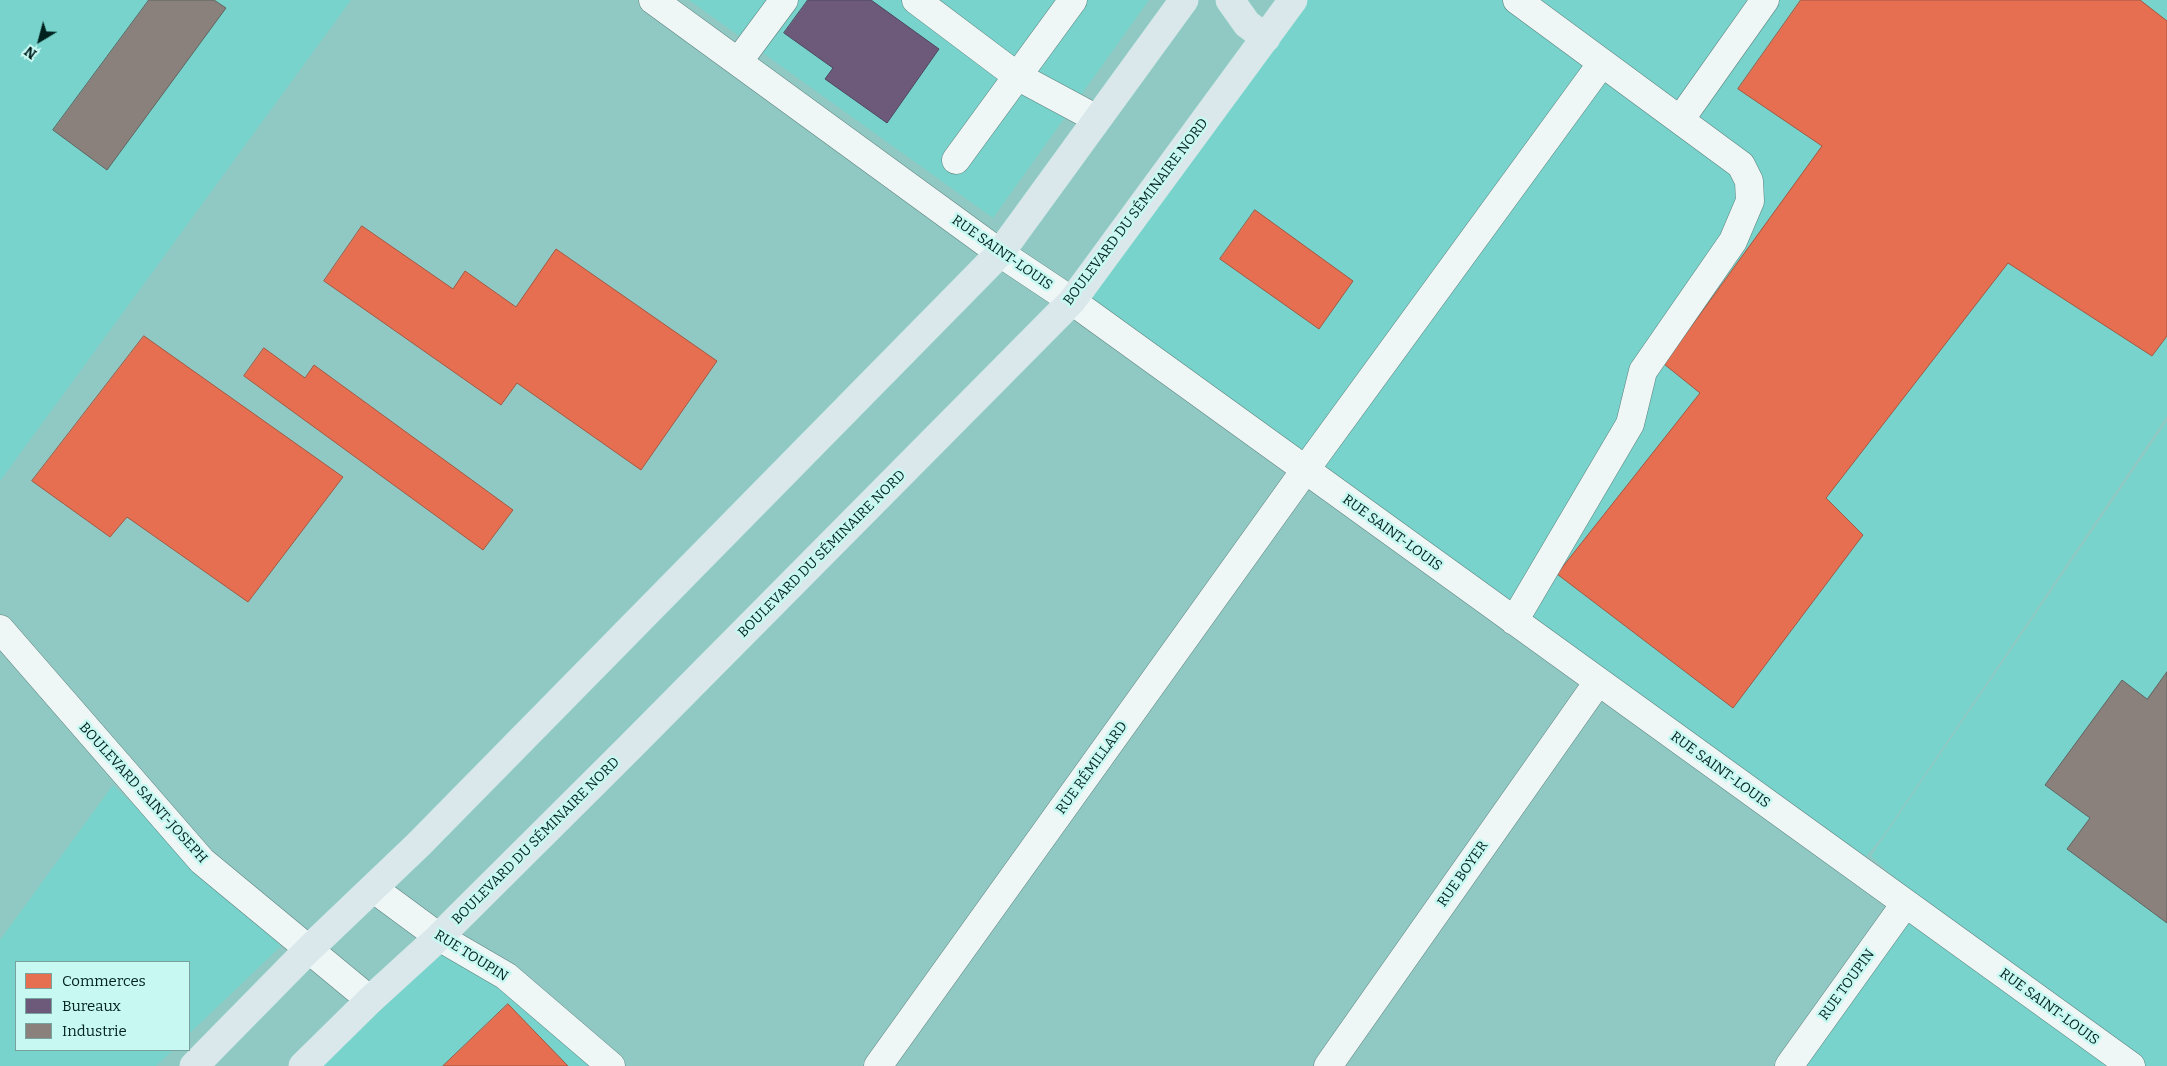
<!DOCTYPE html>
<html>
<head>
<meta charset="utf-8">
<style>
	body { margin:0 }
	#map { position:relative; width:2167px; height:1066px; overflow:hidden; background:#90c9c3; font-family:Bitter,serif }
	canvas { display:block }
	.legend { position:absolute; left:15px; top:961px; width:175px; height:90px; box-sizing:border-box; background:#c8f8f2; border:1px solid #78a29e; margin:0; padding:6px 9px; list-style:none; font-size:15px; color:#00221f }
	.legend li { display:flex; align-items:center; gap:10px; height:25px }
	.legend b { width:25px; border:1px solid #78a29e }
	.north { position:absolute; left:15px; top:15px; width:50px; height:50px; -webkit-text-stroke:4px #c8f8f2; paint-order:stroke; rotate:217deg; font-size:14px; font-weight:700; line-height:20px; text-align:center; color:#00221f }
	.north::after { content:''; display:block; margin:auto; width:18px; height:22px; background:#00221f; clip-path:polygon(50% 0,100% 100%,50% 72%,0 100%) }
</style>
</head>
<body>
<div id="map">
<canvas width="2167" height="1066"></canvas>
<ul class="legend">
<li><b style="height:14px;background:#e76f51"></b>Commerces</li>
<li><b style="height:14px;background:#6d597a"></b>Bureaux</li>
<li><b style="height:14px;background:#8a817c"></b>Industrie</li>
</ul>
<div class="north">N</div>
</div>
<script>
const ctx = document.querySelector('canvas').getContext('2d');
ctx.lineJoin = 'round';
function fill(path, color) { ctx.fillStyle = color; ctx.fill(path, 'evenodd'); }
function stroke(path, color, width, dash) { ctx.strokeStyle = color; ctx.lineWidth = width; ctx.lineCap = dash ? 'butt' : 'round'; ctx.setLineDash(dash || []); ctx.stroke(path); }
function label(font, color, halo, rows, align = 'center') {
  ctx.font = font + ' Bitter,serif'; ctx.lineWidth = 5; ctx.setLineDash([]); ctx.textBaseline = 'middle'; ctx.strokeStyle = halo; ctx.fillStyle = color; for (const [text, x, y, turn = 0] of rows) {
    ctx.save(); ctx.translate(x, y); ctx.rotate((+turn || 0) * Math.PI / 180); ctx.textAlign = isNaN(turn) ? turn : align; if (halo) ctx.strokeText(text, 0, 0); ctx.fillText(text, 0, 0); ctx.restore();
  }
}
fill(new Path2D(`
	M0,0H351L0,481Z
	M689,0H1149L993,218Z
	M1293,0H2167V416L1883,836L1856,869L1072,301Z
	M2167,421V1066H1789L1912,894L1871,856Z
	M113,785L281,946L189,1034V962H16V1050H173L156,1066H0V940Z
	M439,937L611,1066H303Z`), '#77d3cb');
const shops = new Path2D(`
	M1801,0H2140L2167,21V336L2152,356L2008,263L1826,498L1863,535L1733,708L1557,574L1700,393L1664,364L1822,146L1738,89Z
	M1255,210L1353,281L1319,329L1220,259Z
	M362,226L453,289L465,271L516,307L556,249L717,361L641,470L517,383L501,405L324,281Z
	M144,336L343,477L248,602L127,517L110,537L32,481Z
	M264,348L305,378L314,365L513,510L483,550L244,376Z
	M508,1004L568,1066H443Z`);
fill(shops, '#e76f51');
stroke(shops, '#a25842', 1);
const offices = new Path2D(`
	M808,0H871L939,49L887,123L825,79L833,68L784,33Z`);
fill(offices, '#6d597a');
stroke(offices, '#4c485f', 1);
const industry = new Path2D(`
	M149,0H214L226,8L107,170L53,130Z
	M2167,672V923L2067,849L2090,818L2045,785L2122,680L2147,699Z`);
fill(industry, '#8a817c');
stroke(industry, '#616460', 1);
const minor = new Path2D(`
	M653,0L1000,253L1072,301L2131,1066
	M916,0L1017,76L1097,119
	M738,62L784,0
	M1680,120L1765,0
	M956,160L1073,0
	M1514,621L1630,424L1643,371L1733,241L1750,201L1749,181L1741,165L1517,0
	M0,629L202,861L370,1000
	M374,889L439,937L506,976L611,1066
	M878,1066L1316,455L1602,63
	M1328,1066L1598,682
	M1789,1066L1905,904`);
const major = new Path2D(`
	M1230,0L1247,24L1266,38
	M194,1066L308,950L418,845L1000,253L1184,0
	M303,1066L370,1000L439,937L629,748L1072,301L1293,0`);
stroke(minor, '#5e827f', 29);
stroke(major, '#cde7e4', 29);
stroke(minor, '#eef7f6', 28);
stroke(major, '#dae8ec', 28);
label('14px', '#00221f', '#c8f8f2', [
	["BOULEVARD DU SÉMINAIRE NORD",1136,212,-53],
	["RUE SAINT-LOUIS",1002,253,35],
	["RUE SAINT-LOUIS",1392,533,36],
	["BOULEVARD DU SÉMINAIRE NORD",822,554,-45],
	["RUE RÉMILLARD",1092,768,-54],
	["RUE SAINT-LOUIS",1720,770,36],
	["BOULEVARD SAINT-JOSEPH",143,793,48],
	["BOULEVARD DU SÉMINAIRE NORD",536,841,-45],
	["RUE BOYER",1463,874,-55],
	["RUE TOUPIN",471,956,32],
	["RUE TOUPIN",1847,985,-54],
	["RUE SAINT-LOUIS",2049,1007,36]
]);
</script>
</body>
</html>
